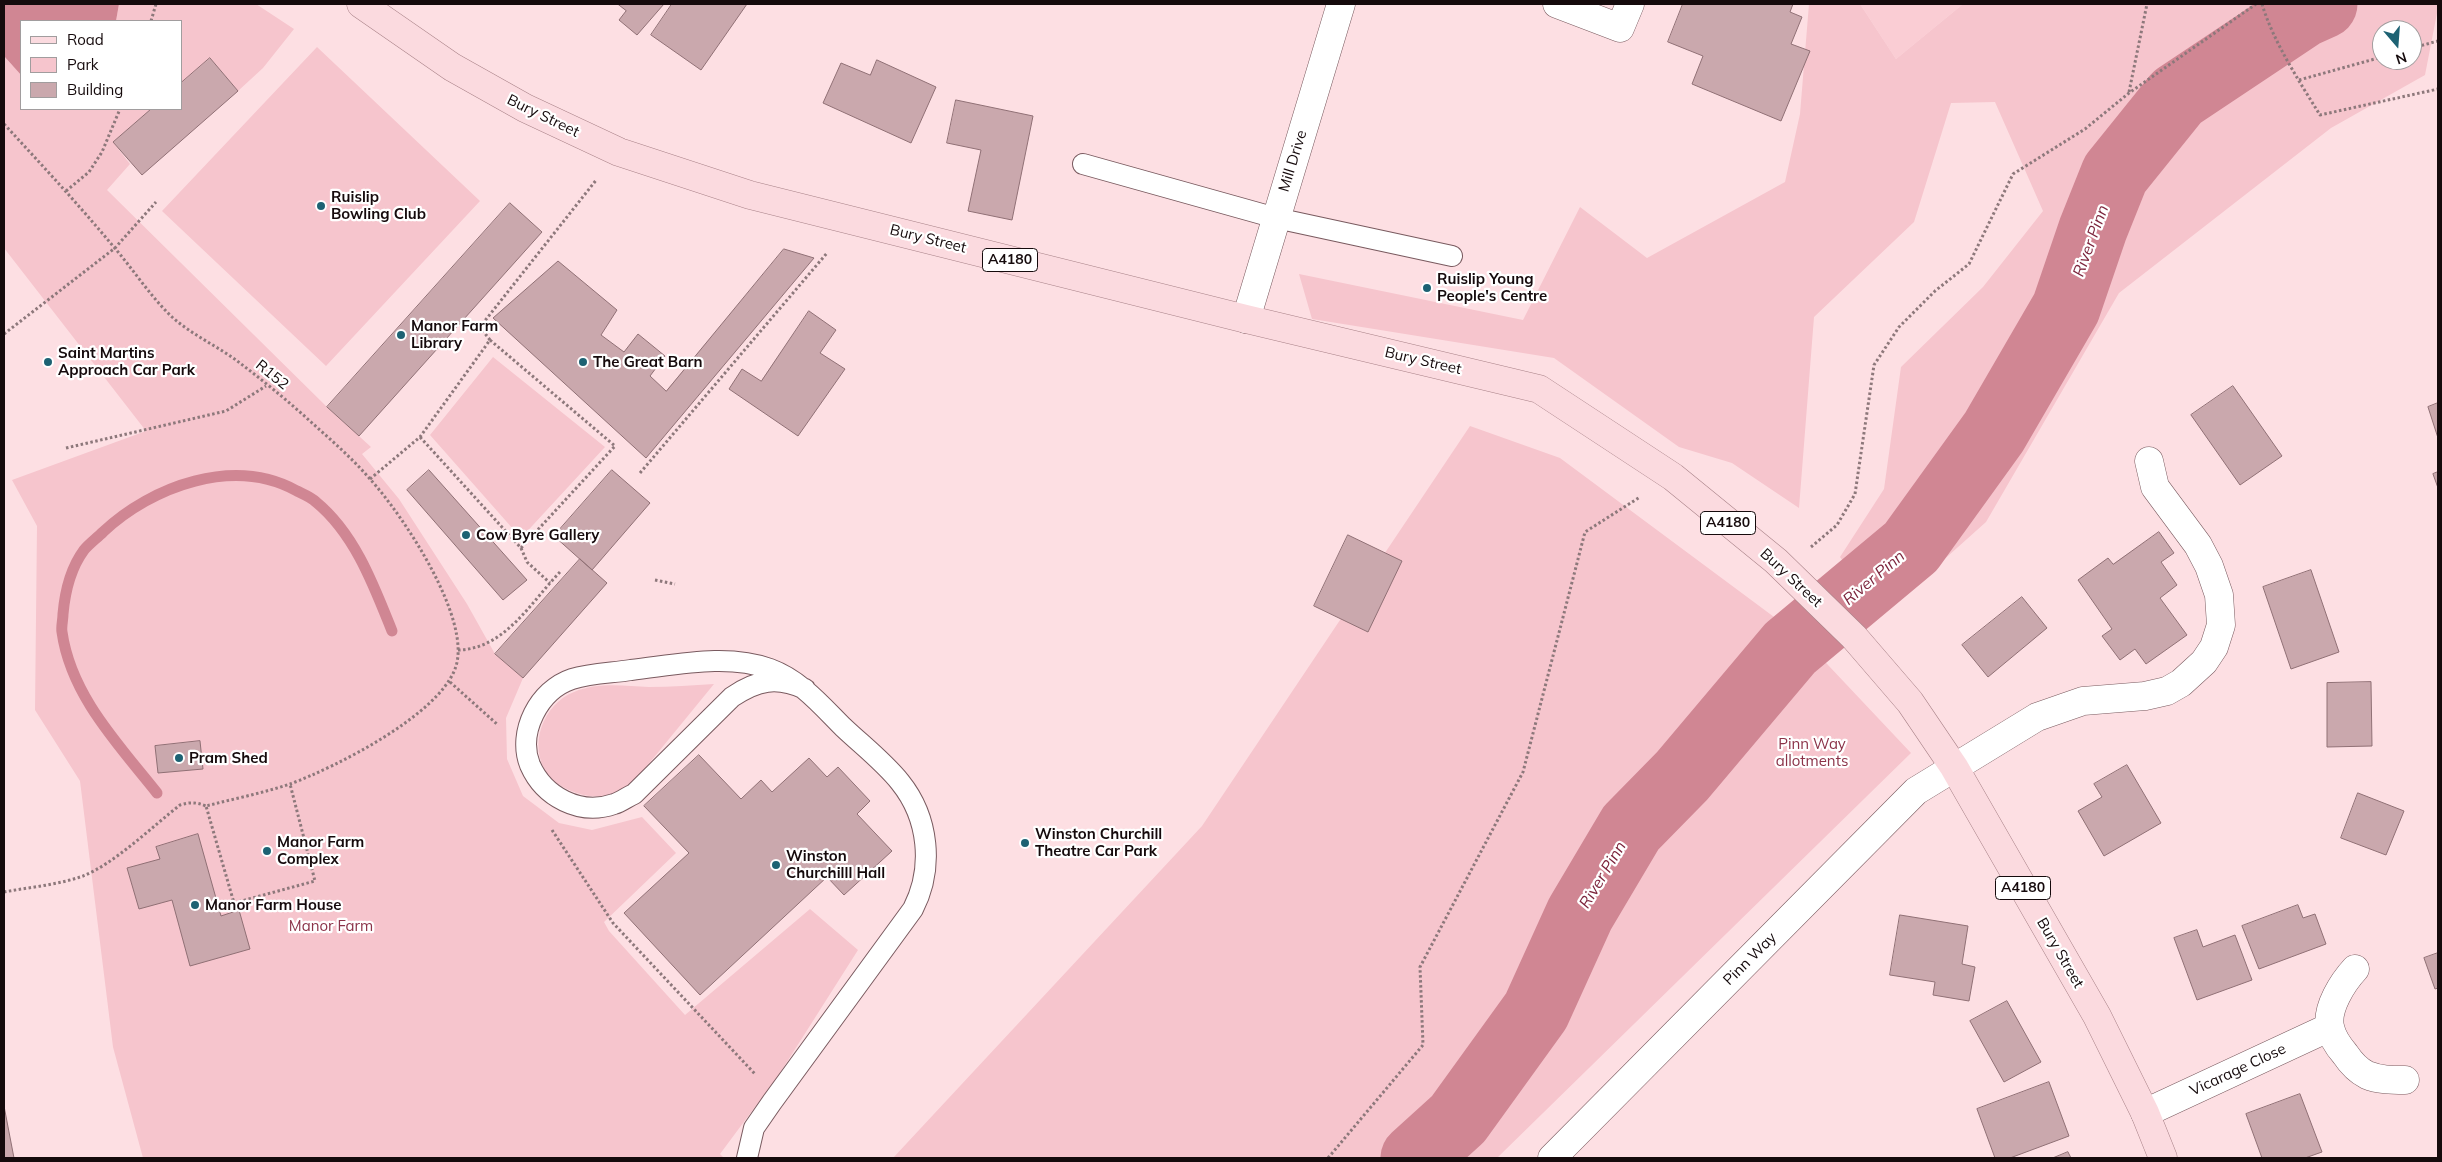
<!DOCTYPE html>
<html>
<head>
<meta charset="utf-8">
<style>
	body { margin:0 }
	#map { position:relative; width:2442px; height:1162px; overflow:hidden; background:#fddfe3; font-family:Mulish,sans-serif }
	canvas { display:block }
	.frame { position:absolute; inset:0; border:5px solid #150a0c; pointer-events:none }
	.legend { position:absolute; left:20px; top:20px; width:162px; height:90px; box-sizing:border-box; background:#fff; border:1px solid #a19d9e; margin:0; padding:6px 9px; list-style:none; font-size:15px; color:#150a0c }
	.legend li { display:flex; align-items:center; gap:10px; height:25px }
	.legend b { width:25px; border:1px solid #a19d9e }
	.north { position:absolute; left:2372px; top:20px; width:50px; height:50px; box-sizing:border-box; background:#fff; border:1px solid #a19d9e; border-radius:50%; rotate:162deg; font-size:14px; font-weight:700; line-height:20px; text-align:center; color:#150a0c }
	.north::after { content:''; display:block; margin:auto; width:18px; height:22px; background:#1d6273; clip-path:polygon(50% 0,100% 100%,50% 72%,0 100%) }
</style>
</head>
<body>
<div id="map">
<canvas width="2442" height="1162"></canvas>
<div class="frame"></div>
<ul class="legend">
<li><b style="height:6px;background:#fbdadf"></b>Road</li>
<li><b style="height:14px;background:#f6c5cd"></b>Park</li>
<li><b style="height:14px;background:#caa8ad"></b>Building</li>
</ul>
<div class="north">N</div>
</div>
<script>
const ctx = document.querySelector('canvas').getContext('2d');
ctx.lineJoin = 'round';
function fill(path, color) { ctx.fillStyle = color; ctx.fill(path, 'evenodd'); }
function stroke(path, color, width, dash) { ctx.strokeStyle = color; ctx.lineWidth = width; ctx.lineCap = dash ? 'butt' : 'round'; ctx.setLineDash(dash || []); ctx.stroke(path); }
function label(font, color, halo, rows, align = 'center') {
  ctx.font = font + ' Mulish,sans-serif'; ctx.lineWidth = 4.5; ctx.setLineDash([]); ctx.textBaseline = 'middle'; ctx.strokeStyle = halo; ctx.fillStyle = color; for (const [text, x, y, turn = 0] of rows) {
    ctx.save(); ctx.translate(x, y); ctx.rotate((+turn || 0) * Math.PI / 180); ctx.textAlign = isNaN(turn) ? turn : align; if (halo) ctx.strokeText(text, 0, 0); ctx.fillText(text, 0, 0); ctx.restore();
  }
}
fill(new Path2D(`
	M1860,4H1963L1896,59Z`), '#facdd4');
fill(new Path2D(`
	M119,4H256L294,29L263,68L238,91L210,58L181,83V21H116Z
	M1809,4H1860L1896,59L1963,4H2438V8L2425,75L2331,128L2119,293L1986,522L1882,615L1840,557L1884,489L1901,367L1983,287L2043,211L1995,102L1951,103L1914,222L1814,317L1799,508L1732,463L1679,447L1554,358L1312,319L1299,274L1523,320L1580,207L1647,258L1785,182L1800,114ZM2382,30H2412V60H2382Z
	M317,47L480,201L326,366L162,211Z
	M4,56L21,75V109H151L113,142L130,164L107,190L327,407L371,447L362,454L399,499L467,604L495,654L523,678L506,718L507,759L523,796L559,823L592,830L642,817L676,853L604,922L609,931L685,1015L810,909L858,950L778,1076L720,1154L724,1158H143L113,1047L80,781L35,710L37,526L12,480L146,431L4,248Z
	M493,357L605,447L521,538L430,435Z
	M1470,426L1560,458L1801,637L1682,776L1631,828L1580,914L1536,1011L1458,1119L1415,1158H893L1202,826Z
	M1812,648L1911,753L1497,1158H1438L1469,1131L1547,1022L1590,925L1641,839L1692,787Z
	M714,684L633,783C612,797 593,801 569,790C561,786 553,782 548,775C527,746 543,704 574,692C598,682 624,686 649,687C671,687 693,685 714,684Z`), '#f6c5cd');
fill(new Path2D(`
	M4,4H119L116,21H21V75L4,56Z`), '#d08693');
stroke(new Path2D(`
	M157,793C119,745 71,696 62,632C61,627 63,620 63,614C65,591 70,569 84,550C89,544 97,538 103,532C152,486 234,456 297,491C303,494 311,497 316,502C355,534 374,586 392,631`), '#d08693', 11);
stroke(new Path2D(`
	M1415,1158L1458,1119L1536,1011L1580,914L1631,828L1682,776L1790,648L1911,547L1994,432L2066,308L2093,229L2115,174L2177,97L2303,13L2323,4`), '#d08693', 69);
const building = new Path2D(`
	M618,4H664L637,35L619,20L626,11Z
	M672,4H747L701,70L651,35Z
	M1683,4H1793L1790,12L1802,17L1791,44L1810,51L1781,121L1692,84L1703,56L1668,42Z
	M210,58L238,91L142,175L113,142L151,109H181V83Z
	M877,60L936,87L911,143L823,103L841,63L870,75Z
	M956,100L1033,116L1012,220L968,211L981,150L947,143Z
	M510,203L542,232L359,436L327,407Z
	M784,249L814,258L646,458L493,318L558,261L617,310L601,335L624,352L638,334L665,356L650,376L666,391Z
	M809,311L836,330L820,353L845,369L798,436L729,389L742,369L761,381Z
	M2233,386L2282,456L2240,485L2191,415Z
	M2438,403V438L2428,407Z
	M429,470L527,580L503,600L407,490Z
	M612,470L650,503L592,570L554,536Z
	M2438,472V488L2433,474Z
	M2159,532L2174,553L2161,562L2177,585L2160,598L2187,635L2146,664L2135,649L2120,660L2102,636L2112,629L2078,580L2108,558L2113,564Z
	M1348,535L1402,561L1368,632L1314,606Z
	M580,559L607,583L523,678L495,654Z
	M2311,570L2339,652L2291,669L2263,587Z
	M2022,597L2047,628L1988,677L1962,645Z
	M2371,682L2372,746L2327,747V683Z
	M200,741L203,769L158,773L155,746Z
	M699,755L741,799L761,780L772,792L809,758L827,777L838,767L870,801L857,814L892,851L844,895L827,877L700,995L624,913L689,853L644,806Z
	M2127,765L2161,823L2104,856L2078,811L2102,797L2094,784Z
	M2358,793L2404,811L2386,855L2341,838Z
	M198,834L221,916L239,910L250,949L190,966L172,900L139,909L127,868L160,859L156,847Z
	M2298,905L2303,918L2315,914L2326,944L2259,969L2242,926Z
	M1900,915L1968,926L1962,964L1975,967L1969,1001L1933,995L1935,982L1890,975Z
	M2197,930L2203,947L2235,935L2252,980L2197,1000L2174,938Z
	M2438,953V988L2435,989L2424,958Z
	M2007,1001L2041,1062L2004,1082L1970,1021Z
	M2049,1082L2069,1136L2010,1158H1995L1977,1109Z
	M2300,1094L2322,1152L2305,1158H2262L2246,1114Z
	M4,1106L14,1158H4Z
	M2068,1152L2071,1158H2053Z`);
fill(building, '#caa8ad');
stroke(building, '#907075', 1);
const lane = new Path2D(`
	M1083,164L1276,218L1452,256
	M747,1158L754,1128L772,1102L913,909C934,868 929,818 900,782C884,762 862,745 843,727C821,705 800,680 770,669C727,653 676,665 631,670C612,673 591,673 572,679C539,690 517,732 530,765C544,797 580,816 614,804C621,802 627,797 634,794L732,697C757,680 777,676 805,689`);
const street = new Path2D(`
	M1557,4L1620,28L1630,4
	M1246,319L1341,4
	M2355,969C2343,982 2326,1008 2330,1027C2332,1037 2339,1047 2345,1054C2351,1063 2357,1070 2367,1075C2379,1080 2392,1080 2405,1080
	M2145,1113L2330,1027
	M1552,1158L1916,791L2037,717L2083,701L2145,696L2167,691L2181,683L2204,662L2214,647L2221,625L2219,595L2209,566L2198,545L2155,487L2149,461`);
const primary = new Path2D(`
	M361,4L452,67L525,108L619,152L750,195L1246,319L1539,389L1673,477L1776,561L1854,637L1910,702L1954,767L2097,1016L2145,1113L2163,1158`);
stroke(lane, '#795a5f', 22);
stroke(street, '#795a5f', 29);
stroke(primary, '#a98288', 29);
stroke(new Path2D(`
	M2262,4C2273,41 2299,81 2320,115L2438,89
	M151,21L156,4
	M2412,48L2438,41
	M2299,80L2382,57
	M2129,92L2147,4
	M4,124C41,164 78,204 113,246C133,269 150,296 172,317C191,334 215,345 236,360C261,379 287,400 311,422C331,440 352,458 370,479C402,514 474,621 455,669C437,716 336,767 290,784C263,793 233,799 206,806L234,903L315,881L290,784
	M66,191L89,172L102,152L120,109
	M4,334L115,248L156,202
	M490,340L480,327L597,179
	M66,448L226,411L266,386
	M640,473L827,253
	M370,479L420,437L490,340L615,446L521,548L420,437
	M1811,547L1837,525L1855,494L1874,365L1899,327L1935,291L1969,264L2013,174L2085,129L2129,93L2256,4
	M521,548L527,562L550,583
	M655,580L675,584
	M458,650C505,649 531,602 560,572
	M450,682L498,725
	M552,830L613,923L755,1074
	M4,892C30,887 58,885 83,876C114,864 153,826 180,805C190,802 196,802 206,806
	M1328,1158L1423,1045L1420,967L1523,772L1585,532L1640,497`), '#8d787b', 3, [2.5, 2.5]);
stroke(lane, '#fff', 20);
stroke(street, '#fff', 28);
stroke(primary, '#fbdadf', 28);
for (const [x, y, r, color] of [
	[321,206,5,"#1d6273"],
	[1427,288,5,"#1d6273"],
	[401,335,5,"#1d6273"],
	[48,362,5,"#1d6273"],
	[583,362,5,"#1d6273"],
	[466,535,5,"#1d6273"],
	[179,758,5,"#1d6273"],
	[1025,843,5,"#1d6273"],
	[267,851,5,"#1d6273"],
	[776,865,5,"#1d6273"],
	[195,905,5,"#1d6273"]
]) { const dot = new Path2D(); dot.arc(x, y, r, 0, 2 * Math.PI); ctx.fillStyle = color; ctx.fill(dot); stroke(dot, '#fff', 2); }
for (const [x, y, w] of [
	[1010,260,55],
	[1728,523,55],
	[2023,888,55]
]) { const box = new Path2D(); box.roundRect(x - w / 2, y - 11.5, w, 23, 4); ctx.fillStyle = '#fff'; ctx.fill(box); stroke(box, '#150a0c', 1); }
label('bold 14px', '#150a0c', null, [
	["A4180",1010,260],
	["A4180",1728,523],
	["A4180",2023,888]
]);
label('15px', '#150a0c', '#fff', [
	["Bury Street",543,116,26],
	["Mill Drive",1293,161,-73],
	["Bury Street",928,239,14],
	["Bury Street",1423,361,13],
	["R152",272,375,39],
	["Bury Street",1791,578,43],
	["Bury Street",2060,953,60],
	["Pinn Way",1750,959,-45],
	["Vicarage Close",2238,1070,-25]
]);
label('bold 15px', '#150a0c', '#fff', [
	["Ruislip",331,197],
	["Bowling Club",331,214],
	["Ruislip Young",1437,279],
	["People's Centre",1437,296],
	["Manor Farm",411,326],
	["Library",411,343],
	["Saint Martins",58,353],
	["Approach Car Park",58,370],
	["The Great Barn",593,362],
	["Cow Byre Gallery",476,535],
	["Pram Shed",189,758],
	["Winston Churchill",1035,834],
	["Theatre Car Park",1035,851],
	["Manor Farm",277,842],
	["Complex",277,859],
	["Winston",786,856],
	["Churchilll Hall",786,873],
	["Manor Farm House",205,905]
], 'left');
label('15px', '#8b3248', '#fff', [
	["Pinn Way",1812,744],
	["allotments",1812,761],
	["Manor Farm",331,926]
]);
label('italic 16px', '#7c243c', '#fff', [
	["River Pinn",2091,241,-70],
	["River Pinn",1874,578,-40],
	["River Pinn",1603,875,-59]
]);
</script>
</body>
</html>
